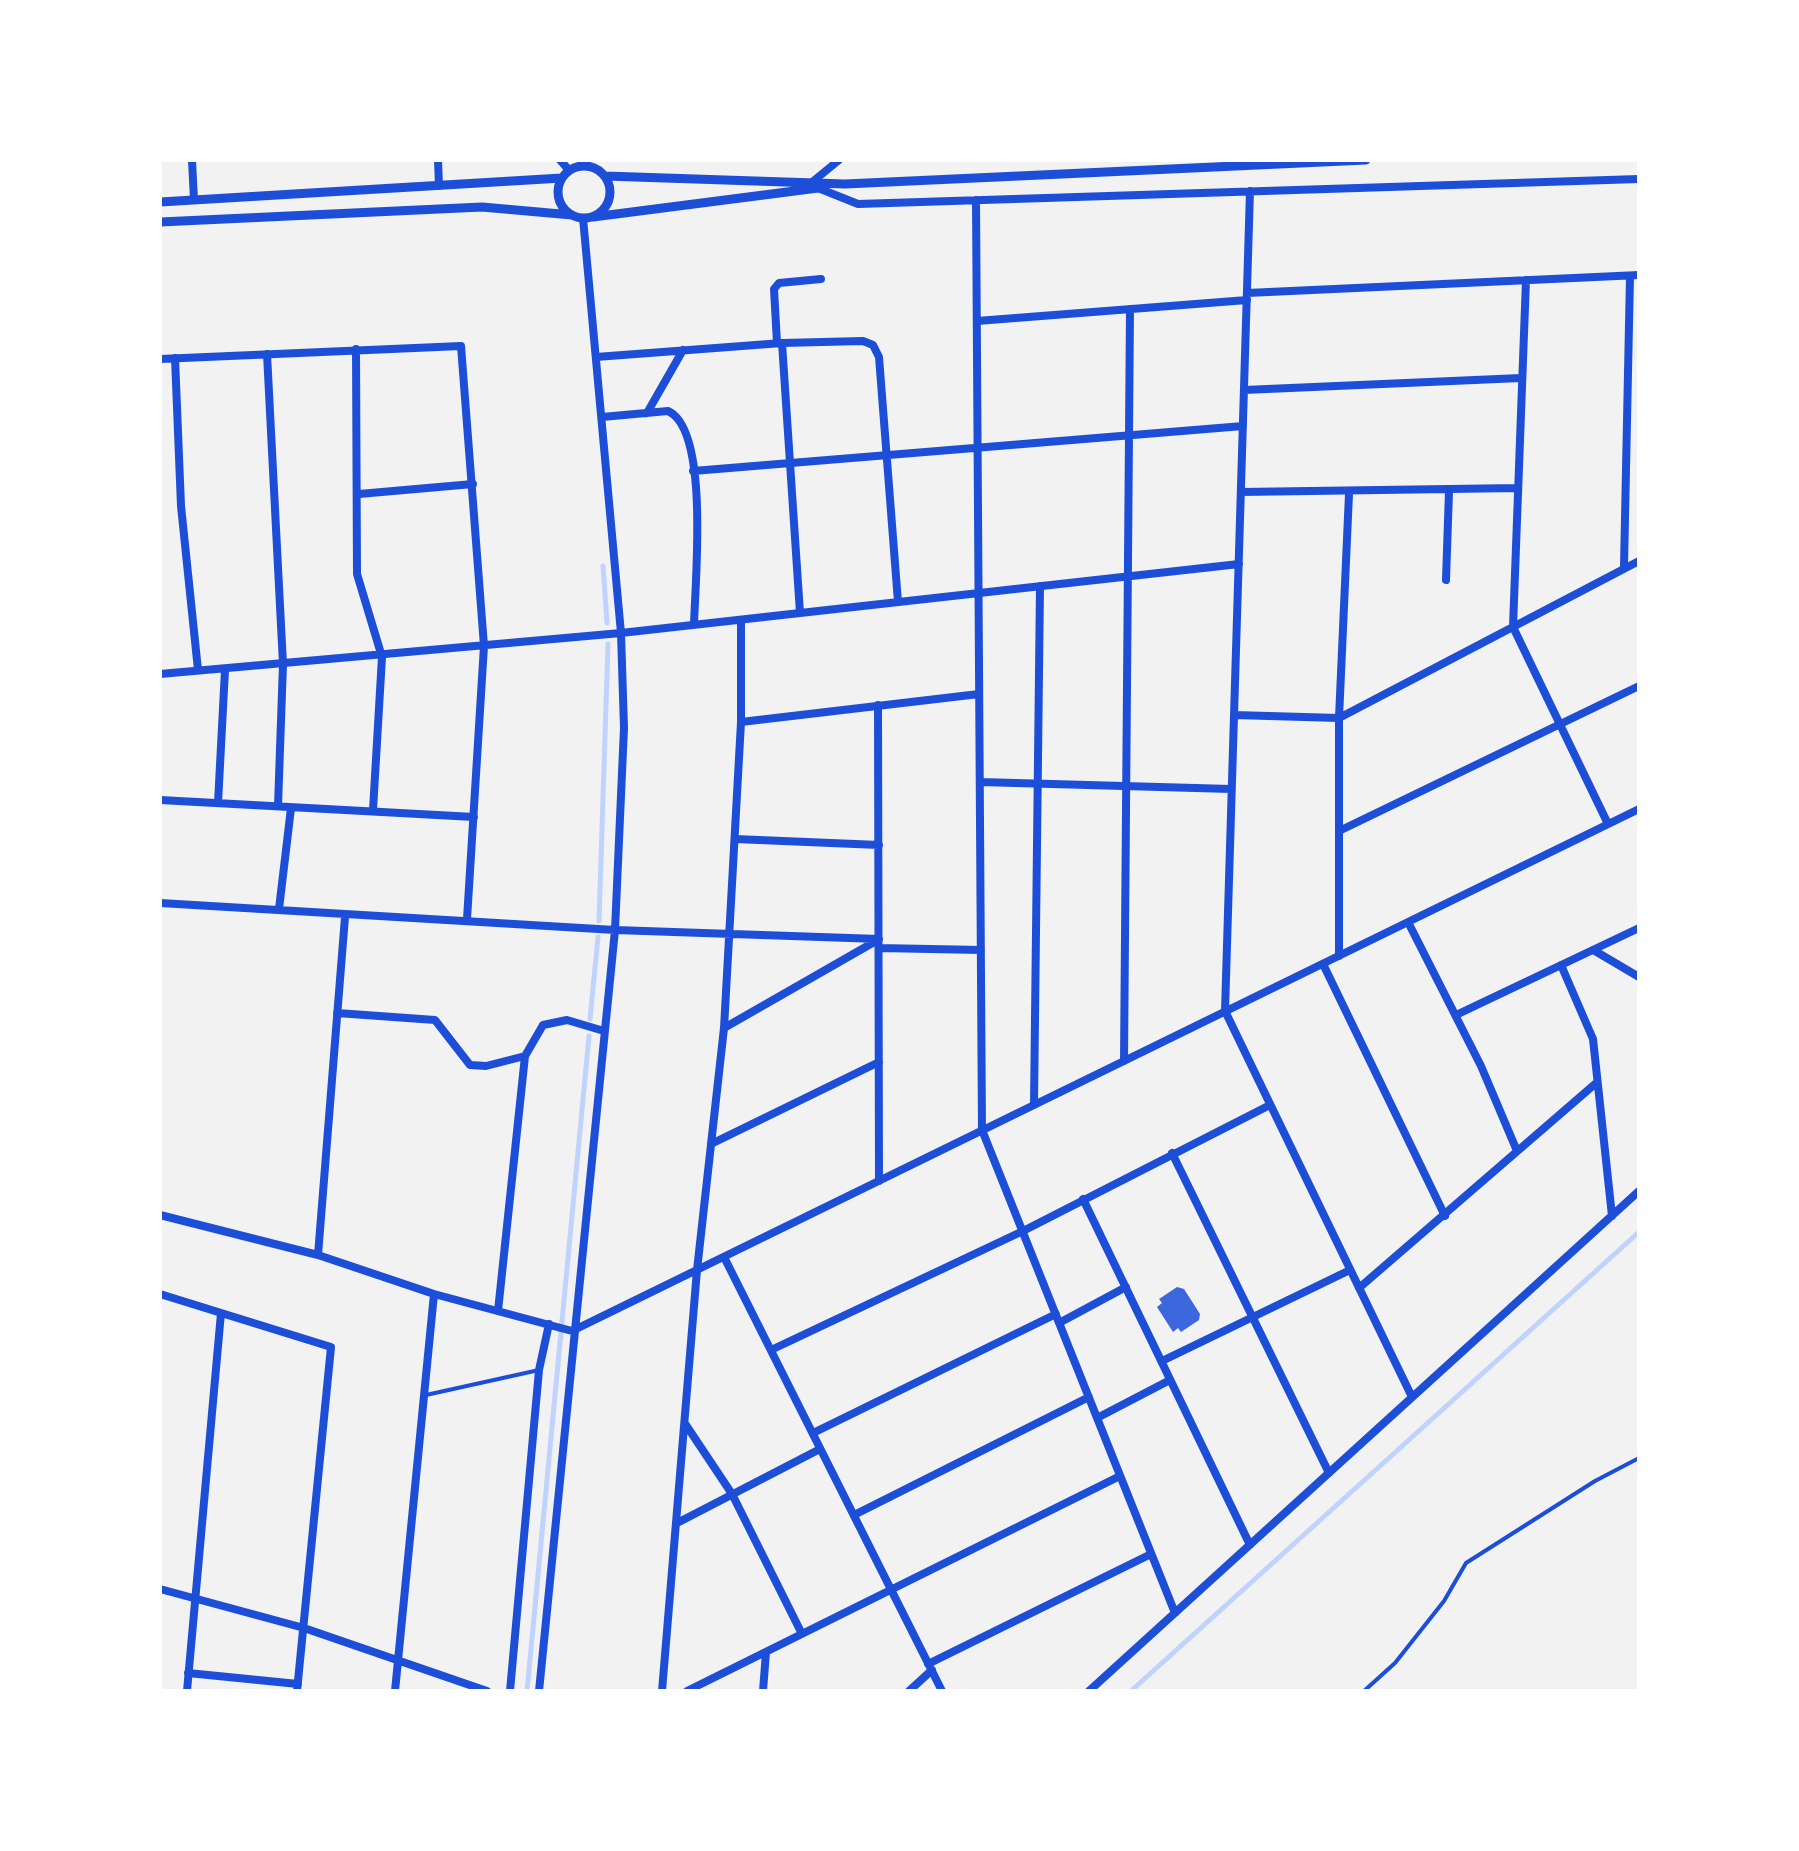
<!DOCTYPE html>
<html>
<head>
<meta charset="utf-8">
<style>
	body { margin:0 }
	#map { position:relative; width:1799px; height:1851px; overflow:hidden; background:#f2f2f2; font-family:Poppins,sans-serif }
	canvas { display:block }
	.frame { position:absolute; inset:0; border:162px solid #fff; pointer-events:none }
</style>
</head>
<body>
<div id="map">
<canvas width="1799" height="1851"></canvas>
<div class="frame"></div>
</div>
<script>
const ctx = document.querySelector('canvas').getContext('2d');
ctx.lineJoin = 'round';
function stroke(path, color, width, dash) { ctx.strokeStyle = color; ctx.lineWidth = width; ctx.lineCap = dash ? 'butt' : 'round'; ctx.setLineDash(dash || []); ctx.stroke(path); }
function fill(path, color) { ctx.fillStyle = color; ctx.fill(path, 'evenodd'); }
stroke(new Path2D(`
	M603,566L607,623
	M599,921L608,644
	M590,1019L598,937
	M527,1691L589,1036
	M1131,1691L1639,1232`), '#bfd3fe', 5);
fill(new Path2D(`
	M1177,1287L1184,1289L1200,1314L1199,1320L1181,1332L1178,1328L1173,1332L1157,1307L1162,1303L1159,1299Z`), '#3d67dc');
stroke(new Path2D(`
	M426,1395L539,1370
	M1364,1691L1395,1663L1444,1601L1466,1563L1595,1481L1639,1458`), '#1d4ed8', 4);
stroke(new Path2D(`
	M192,160L194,200
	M438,160L439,186
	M560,160L569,170
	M811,183L839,160
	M818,188L858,204L1639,179
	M1250,191L1225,1011L1412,1397
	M976,200L982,1130L1175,1613
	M1526,280L1513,627L1608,824
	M1247,293L1639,275
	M977,321L1247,300
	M777,343L774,289L779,283L821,279
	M356,349L357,574L382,657L373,810
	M267,354L283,664L278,806
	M596,357L782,343
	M175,358L181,506L198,670
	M160,359L461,346L484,646L467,919
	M1244,390L1521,378
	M647,413L683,350
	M602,417L668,411C710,430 695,582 694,625
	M693,471L1243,426
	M1241,492L1518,488
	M359,494L473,484
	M1624,566L1630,276
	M1446,580L1449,491
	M800,613L782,343L863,341L873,345L879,357L898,602
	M160,674L621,633L1239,564
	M878,705L879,1181
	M1234,715L1339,718L1639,561
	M741,722L979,694
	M980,782L1231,789
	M160,800L474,817
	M218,803L225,670
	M1339,831L1639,686
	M735,839L879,845
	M160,903L615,930L879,939
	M279,909L291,808
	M1408,922L1481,1066L1517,1151
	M879,948L981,950
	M1595,951L1639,977
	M1339,956V718L1349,494
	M1323,964L1445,1216
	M1561,965L1593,1039L1612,1216
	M337,1013L435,1020L470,1065L486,1066L525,1056
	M1456,1015L1639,928
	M724,1028L876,941
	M1124,1061L1130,309
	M1034,1105L1040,586
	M711,1144L879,1062
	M1172,1153L1329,1473
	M1083,1199L1250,1545
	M160,1215L318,1255L434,1294L572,1331L1639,809
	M318,1255L345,917
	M724,1257L942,1691
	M1359,1288L1595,1084
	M160,1294L331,1347L297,1691
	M498,1311L525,1056L543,1025L567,1020L604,1031
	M1059,1323L1126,1287
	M771,1350L1023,1231L1270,1105
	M1162,1361L1350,1270
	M1097,1418L1170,1380
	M686,1425L732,1494L802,1634
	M813,1433L1056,1314
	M854,1515L1089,1397
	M679,1522L820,1449
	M160,1589L304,1628L487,1691
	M928,1664L1151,1554
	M188,1673L298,1684
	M187,1691L221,1313
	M395,1691L434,1294
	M510,1691L539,1370L549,1324
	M539,1691L615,930L624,728L621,633L583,218
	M662,1691L697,1270L724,1028L741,722V620
	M687,1691L1120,1476
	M763,1691L766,1652
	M909,1691L932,1670
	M1089,1691L1639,1191`), '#1d4ed8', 8);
stroke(new Path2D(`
	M558 192a26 26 0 1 1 52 0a26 26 0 1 1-52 0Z
	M605,176L845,184L1366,160
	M160,202L562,178
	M593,217L818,188
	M160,222L482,207L572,215`), '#1d4ed8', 9);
</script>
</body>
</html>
